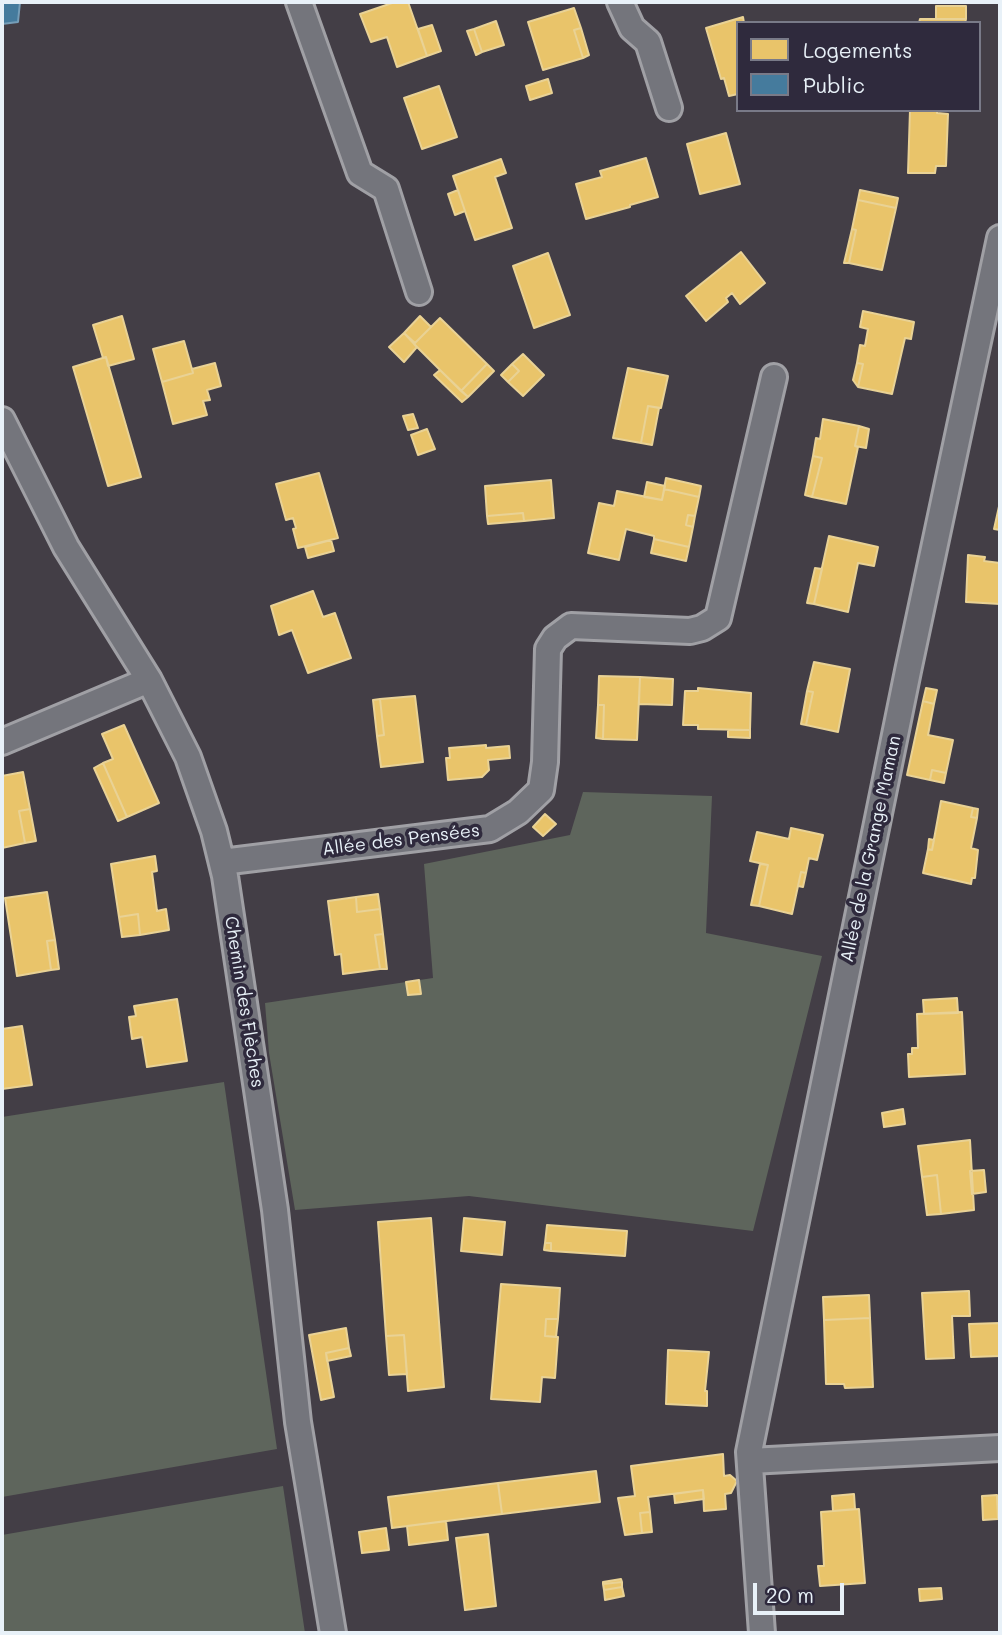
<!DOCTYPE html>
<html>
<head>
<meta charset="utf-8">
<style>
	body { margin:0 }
	#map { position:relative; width:1002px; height:1635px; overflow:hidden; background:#433e46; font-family:Mali,sans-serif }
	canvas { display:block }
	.frame { position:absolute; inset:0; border:4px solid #e8f1f8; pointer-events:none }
	.legend { position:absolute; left:736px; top:21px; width:245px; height:91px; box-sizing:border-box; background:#2f2a3d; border:2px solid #797a88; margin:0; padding:9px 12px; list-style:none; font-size:21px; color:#e8f1f8 }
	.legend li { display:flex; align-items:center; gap:14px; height:35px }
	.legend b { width:35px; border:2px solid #797a88 }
	.scale { position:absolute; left:753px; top:1583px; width:91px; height:32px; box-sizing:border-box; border:4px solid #e8f1f8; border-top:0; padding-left:9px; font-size:21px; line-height:24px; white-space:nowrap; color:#e8f1f8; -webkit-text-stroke:5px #2f2a3d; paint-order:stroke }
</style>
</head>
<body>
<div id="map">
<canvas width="1002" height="1635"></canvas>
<div class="frame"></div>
<ul class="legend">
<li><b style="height:19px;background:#e9c46a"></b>Logements</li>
<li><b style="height:19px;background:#457b9d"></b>Public</li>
</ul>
<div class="scale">20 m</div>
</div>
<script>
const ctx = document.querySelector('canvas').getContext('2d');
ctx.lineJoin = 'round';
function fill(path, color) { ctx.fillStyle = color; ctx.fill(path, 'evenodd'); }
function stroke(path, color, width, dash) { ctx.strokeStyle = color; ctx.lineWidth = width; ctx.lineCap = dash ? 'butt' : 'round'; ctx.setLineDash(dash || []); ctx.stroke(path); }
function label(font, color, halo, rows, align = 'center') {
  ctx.font = font + ' Mali,sans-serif'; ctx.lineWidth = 7; ctx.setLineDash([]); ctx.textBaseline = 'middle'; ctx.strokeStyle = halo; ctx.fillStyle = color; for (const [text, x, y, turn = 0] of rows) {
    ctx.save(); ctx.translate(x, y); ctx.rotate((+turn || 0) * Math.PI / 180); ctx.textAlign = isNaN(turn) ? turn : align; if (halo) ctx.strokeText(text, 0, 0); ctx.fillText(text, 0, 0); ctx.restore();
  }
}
fill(new Path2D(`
	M583,792L712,796L706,933L822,956L753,1231L469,1196L295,1210L269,1053L265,1003L433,978L424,864L570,835Z
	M224,1082L277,1449L2,1497V1117Z
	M283,1486L305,1633H2V1535Z`), '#5e655c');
const homes = new Path2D(`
	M395,2H408L427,56L397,67L387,37L371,42L360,14Z
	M936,6H966V19H936Z
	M574,8L581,28L574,30L583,58L543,70L528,22Z
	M743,17L744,23H738V94L729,96L724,78L721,79L706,28Z
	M920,19H966L965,23H919Z
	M496,21L504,45L482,52L474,29Z
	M432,25L441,51L427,56L418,29Z
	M581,28L589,55L583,58L574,30Z
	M474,29L482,52L476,55L467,31Z
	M548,79L552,93L530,100L526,86Z
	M439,86L457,137L422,149L404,98Z
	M910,110H937V113L948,114L946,166H936L935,173H908Z
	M726,133L740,184L700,194L687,144Z
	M646,158L658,197L630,205V207L586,219L576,184L602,177L600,171Z
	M501,159L506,173L495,177L512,228L475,240L453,176Z
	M458,190L465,211L455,215L448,194Z
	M860,190L898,198L896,208L858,200Z
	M858,200L896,208L882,270L849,263L856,230L852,229Z
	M852,229L856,230L849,263H844Z
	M741,252L765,283L740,304L732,293L726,298L728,302L706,321L686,296Z
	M548,253L570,315L534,328L513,266Z
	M863,311L914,322L911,339L905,338L892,394L858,387L863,364L857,363L860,345L865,346L868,329L860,327Z
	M122,316L134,359L108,366L106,357L103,358L93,325Z
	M420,316L431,327L415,343L404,333Z
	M440,318L487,364L461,391L414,344Z
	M404,333L417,347L404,362L389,347Z
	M184,341L193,373L162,382L153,349Z
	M523,354L544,375L523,396L508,382L519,371L512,364Z
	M106,357L141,477L108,486L73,367Z
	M215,363L221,386L207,390L210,400L203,401L207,415L173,424L162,382L193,373L192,369Z
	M857,363L863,364L858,387L853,380Z
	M487,364L494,371L468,397L461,391Z
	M512,364L519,371L508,382L501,375Z
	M628,368L668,376L661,408L648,406L641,443L613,438Z
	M440,370L468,397L462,402L434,375Z
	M648,406L659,408L652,445L641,443Z
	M413,414L418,428L408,430L403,416Z
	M823,419L859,426L855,446L858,447L846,504L812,497L822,458L813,456L816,438L820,439Z
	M859,426L869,429L866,448L855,446Z
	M427,429L435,449L418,455L411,435Z
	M813,456L822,458L812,497L805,495Z
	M319,473L338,538L298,548L293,529L296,528L293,518L286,520L276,484Z
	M666,478L701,486L699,497L664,489Z
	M551,480L554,518L524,521L523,513L487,516L485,486Z
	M647,482L665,486L662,500L644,497Z
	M664,489L699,497L695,516L688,515L686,525L693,527L689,547L654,539V536L626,529L619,560L588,553L599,503L614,506L617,491L662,500Z
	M1000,502V530L994,529Z
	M523,513L524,521L488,524L487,516Z
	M688,515L695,516L693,527L686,525Z
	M829,536L878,547L874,566L858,563L848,612L814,604Z
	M654,539L689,547L686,561L651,553Z
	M331,540L334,551L308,558L305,547Z
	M968,555L985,557L984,561L1000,563V604L966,602Z
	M815,568L822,569L814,604L807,603Z
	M313,591L323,617L335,613L351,658L308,673L292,630L279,635L271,606Z
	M814,662L850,669L838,732L806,725L813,692L807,691Z
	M599,676L640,677L637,740L603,739L604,705H598Z
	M640,677L673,679L672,705L639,704Z
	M698,688L751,693L750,730L698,729V725H683L685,691H698Z
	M926,688L937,690L934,704L923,701Z
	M807,691L813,692L806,725L801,724Z
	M415,696L423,762L381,767L377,736L384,735L380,699Z
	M380,699L384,735L377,736L373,700Z
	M923,701L934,704L928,735L953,740L946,773L932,770L930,780L907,775Z
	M598,705H604L603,739L596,738Z
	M124,725L159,803L127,817L103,763L113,759L102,734Z
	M728,730H750V738L728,737Z
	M486,745V748L509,746L510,758L488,760L489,770L482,777L448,780L446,758H450L449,748Z
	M103,763L127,817L118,821L94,768Z
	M932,770L946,773L944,783L930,780Z
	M23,772L30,809L19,811L25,843L2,848V776Z
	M941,801L973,808L971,817L977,818L971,848L978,850L975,878H972L971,884L923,873L928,849L932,850Z
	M973,808L978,809L977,818L971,817Z
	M30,809L36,841L25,843L19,811Z
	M545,814L556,824L543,836L533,827Z
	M791,828L823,835L817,860L809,858L806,873L801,872L792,914L759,906L768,865L750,861L757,832L789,839Z
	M929,839L934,840L932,850L928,849Z
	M155,856L157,871L152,872L157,911L166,909L169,930L140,935L138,914L119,917L111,864Z
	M760,864L768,865L759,906L751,905Z
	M801,872L806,873L803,887L798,886Z
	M47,892L55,940L47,941L51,970L17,976L5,898Z
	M378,894L380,909L357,912L356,897Z
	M356,897L357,912L380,909L383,934L375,935L380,969L343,974L341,954L335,955L328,901Z
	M138,914L140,935L122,937L119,917Z
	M383,934L387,969H380L375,935Z
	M55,940L59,969L51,970L47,941Z
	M419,980L421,994L408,995L406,982Z
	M957,998L958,1013L924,1014L923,1000Z
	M177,999L187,1061L147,1067L142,1037L132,1039L129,1017L136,1016L134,1006Z
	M962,1012L965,1074L909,1077L908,1054H912V1048H918L917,1014Z
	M22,1026L32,1085L2,1089V1029Z
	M903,1109L905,1124L884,1127L882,1113Z
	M970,1140L974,1210L941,1214L937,1175L922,1177L918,1146Z
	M984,1170L986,1192L972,1194L970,1171Z
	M937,1175L941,1214L927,1215L922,1177Z
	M431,1218L444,1387L408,1391L404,1335L386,1336L378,1222Z
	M464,1218L505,1222L502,1255L461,1251Z
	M547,1225L627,1231L625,1256L551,1251V1243H545Z
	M545,1243H551V1251L544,1250Z
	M501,1284L560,1288L558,1319H546L545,1336L558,1337L555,1378L542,1377L540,1402L491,1399Z
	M969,1291L970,1316H952L954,1358L926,1359L922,1293Z
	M869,1295L870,1318L824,1320L823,1297Z
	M870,1318L873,1387L845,1388L844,1384H826L824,1320Z
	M546,1319H558L556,1337L545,1336Z
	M1000,1323V1356L971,1357L969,1324Z
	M346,1328L349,1348L326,1353L334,1397L321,1400L309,1335Z
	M404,1335L407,1374L389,1375L386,1336Z
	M349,1348L351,1356L327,1361L326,1353Z
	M668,1350L709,1352L705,1391H707V1406L666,1404Z
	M723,1454L724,1476L730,1475L737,1481L731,1493L725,1494L726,1509L704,1511L703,1490L648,1497L650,1512L640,1513L642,1533L625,1535L618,1498L635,1496L631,1466Z
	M596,1471L600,1502L502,1514L498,1483Z
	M498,1483L502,1514L392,1528L388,1497Z
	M703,1490L704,1499L675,1503L674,1494Z
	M854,1494L855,1509L833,1511L832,1496Z
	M997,1495L998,1519L983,1520L982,1496Z
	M859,1509L865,1583L820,1586L818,1566H824L821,1512Z
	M650,1512L652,1532L642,1533L640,1513Z
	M446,1521L448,1540L409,1545L407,1526Z
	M386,1528L389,1550L362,1553L359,1532Z
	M488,1534L496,1606L465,1610L456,1538Z
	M621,1579L622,1582L603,1584V1582Z
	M622,1582V1587L604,1590L603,1584Z
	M622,1587L624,1596L605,1600L604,1590Z
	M941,1588L942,1599L920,1601L919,1589Z`);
fill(homes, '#e9c46a');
stroke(homes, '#e9d295', 2);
const public = new Path2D(`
	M2,2H20L18,22L2,24Z`);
fill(public, '#457b9d');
stroke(public, '#769eb8', 2);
const street = new Path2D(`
	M299,2L360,173L386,189L419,292
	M620,2L632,28L648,42L669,108
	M2,420L66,547L149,680L188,757L214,831L225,876L275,1210L298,1422L333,1633
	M2,742L149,680
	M222,862L490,829L518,812L541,790L545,762L548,649L555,638L571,626L690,631L702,628L718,618L774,377
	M750,1461L1000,1448
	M762,1633L749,1452L908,671L1000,238`);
stroke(street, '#a0a0a5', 30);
stroke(street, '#74757c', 24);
label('18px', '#e8f1f8', '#2f2a3d', [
	["Allée des Pensées",401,840,-7],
	["Allée de la Grange Maman",871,849,-78],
	["Chemin des Flèches",244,1002,81]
]);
</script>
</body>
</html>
